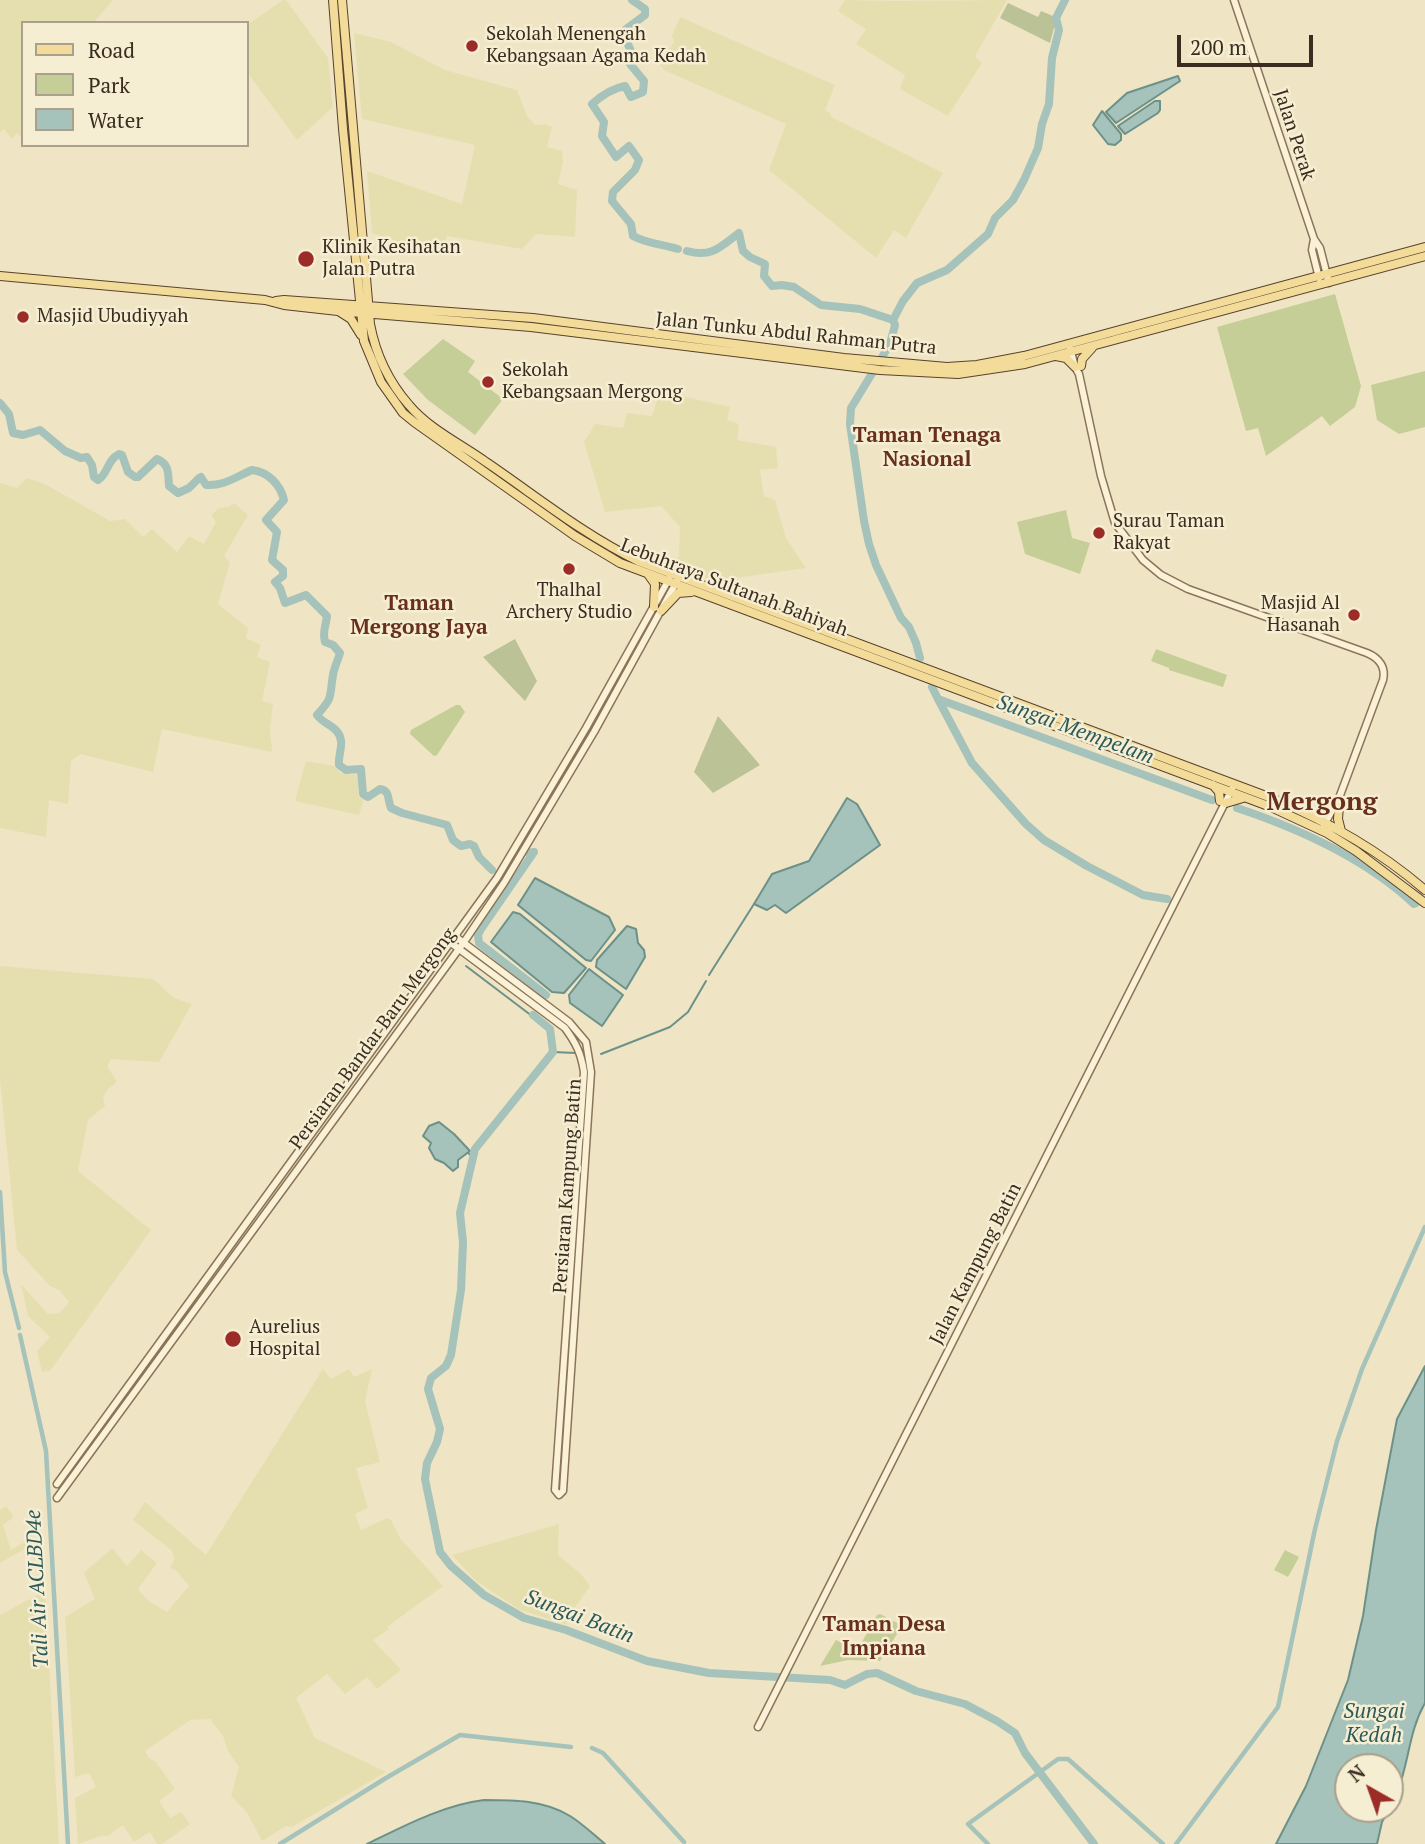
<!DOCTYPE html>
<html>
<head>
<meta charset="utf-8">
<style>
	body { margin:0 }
	#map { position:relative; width:1425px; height:1844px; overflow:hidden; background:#efe4c3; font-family:"PT Serif",serif }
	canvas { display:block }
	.legend { position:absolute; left:21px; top:21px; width:228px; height:126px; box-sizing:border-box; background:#f6eed3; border:2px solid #aba08b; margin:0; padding:9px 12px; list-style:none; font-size:21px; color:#3a2c1e }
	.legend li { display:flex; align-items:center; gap:14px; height:35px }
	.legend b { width:35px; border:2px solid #aba08b }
	.north { position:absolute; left:1334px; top:1753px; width:70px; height:70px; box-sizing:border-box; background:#f6eed3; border:2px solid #aba08b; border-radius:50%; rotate:320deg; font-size:19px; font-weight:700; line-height:28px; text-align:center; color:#3a2c1e }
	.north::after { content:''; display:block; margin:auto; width:24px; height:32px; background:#9b2c28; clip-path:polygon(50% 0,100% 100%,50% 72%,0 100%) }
	.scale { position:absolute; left:1177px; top:35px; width:136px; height:32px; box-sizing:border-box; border:4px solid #3a2c1e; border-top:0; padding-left:9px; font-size:21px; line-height:24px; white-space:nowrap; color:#3a2c1e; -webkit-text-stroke:5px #f6eed3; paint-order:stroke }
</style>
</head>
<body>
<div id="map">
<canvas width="1425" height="1844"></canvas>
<ul class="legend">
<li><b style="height:9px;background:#f3db9a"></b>Road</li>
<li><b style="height:19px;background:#c5ce97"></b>Park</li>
<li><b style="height:19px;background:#a5c2bb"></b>Water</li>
</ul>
<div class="north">N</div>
<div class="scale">200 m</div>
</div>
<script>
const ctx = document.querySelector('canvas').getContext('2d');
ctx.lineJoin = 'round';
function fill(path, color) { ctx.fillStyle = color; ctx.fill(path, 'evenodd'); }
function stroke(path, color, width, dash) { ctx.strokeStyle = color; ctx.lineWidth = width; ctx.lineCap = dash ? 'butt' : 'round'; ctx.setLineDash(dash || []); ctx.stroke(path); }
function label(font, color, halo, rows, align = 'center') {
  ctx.font = font + ' "PT Serif",serif'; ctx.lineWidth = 5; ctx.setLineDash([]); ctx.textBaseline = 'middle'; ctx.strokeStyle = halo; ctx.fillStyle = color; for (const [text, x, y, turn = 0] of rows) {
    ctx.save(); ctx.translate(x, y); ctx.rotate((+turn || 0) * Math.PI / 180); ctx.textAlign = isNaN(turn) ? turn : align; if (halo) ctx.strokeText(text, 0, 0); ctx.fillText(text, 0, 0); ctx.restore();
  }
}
fill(new Path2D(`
	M0,0H113L93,23H23V139L17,133L12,139L4,129L0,133Z
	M283,0H286L328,58L333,107L297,140L247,72V25Z
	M845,0L892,1L1007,0L975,56L982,63L948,116L900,89L905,75L856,44L866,29L838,11Z
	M680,17L835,85L825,110L831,114V117L943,173L906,238L894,230L876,258L769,170L786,124L664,70L660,65L674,42L672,36Z
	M354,33L391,42L445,70L517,90L527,116L535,125L545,124L552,127L547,147L562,151L563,162L558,184L577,190L575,237L536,234L522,249L447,236L441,256L372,233L367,171L462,204L475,145L362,119Z
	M660,391L730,407L727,420L739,424L737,440L776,447L778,468L760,470L764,496L775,500L786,538L806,568L714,581L665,562L679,557L680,527L661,506L605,512L584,442L595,424L623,428L627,413L652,416Z
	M27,478L45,484L110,521L125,519L143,537L152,529L177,552L189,536L204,544L216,522L211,515L219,508L229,507L234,503L248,515L224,556L230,562L218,604L248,628L246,638L261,645L257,657L270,662L262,701L273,704L270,729L272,752L162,729L153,772L80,754L71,761L68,804L49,800L46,837L0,828V483L17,488Z
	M306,761L334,766L340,773L358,775V794L360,798L364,799L359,815L295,801Z
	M0,966L153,979L174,998L192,1004L159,1062L111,1059L107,1066L117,1082L107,1090L103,1098L105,1106L88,1120L78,1171L151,1230L50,1371L42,1372L37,1351L50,1337L28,1316L21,1284L48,1314L59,1313L69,1302L59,1290L50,1286L17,1250L0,1080Z
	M323,1369L331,1379L349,1369L354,1377L372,1369L365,1401L380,1462L356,1468L368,1508L355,1514L361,1530L387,1518L391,1520L400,1538L443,1586L387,1627L389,1629L373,1640L401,1670L377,1689L367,1677L345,1694L327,1674L296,1698L315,1738L386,1772L292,1827L286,1826L262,1841L248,1814L231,1796L239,1767L228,1751L223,1736L210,1719L190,1720L145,1751L149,1758L156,1762L175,1789L159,1801L170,1818L181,1812L190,1824L162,1844H157L150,1832L134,1842L123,1825L108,1836H100L78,1844L75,1798L96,1787L89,1773L75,1777L65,1617L95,1599L84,1573L112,1548L127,1566L141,1550L157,1563L138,1589L150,1602L167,1612L189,1586L177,1571L170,1568L175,1558L171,1550L133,1520L145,1502L206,1555Z
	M6,1506L14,1517L3,1525L11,1550L32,1538L37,1542L0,1563V1510Z
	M559,1524L558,1555L581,1574L590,1586L568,1617L567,1625L518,1609L475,1580L452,1555Z
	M45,1591L59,1844H0V1615Z`), '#e5dfb0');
fill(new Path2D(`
	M1335,294L1361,386L1355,407L1330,426L1322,416L1266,456L1258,428L1246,431L1217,327Z
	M443,339L475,361L468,372L503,399L475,435L428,400L403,374Z
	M1425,371V427L1399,434L1377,420L1371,385Z
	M1066,510L1072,538L1090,543L1080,574L1025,554L1017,522Z
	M1156,649L1227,675L1223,687L1169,670V668L1151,661Z
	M456,705H460L465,712L437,755L434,756L410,734L411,730Z
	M1285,1550L1299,1557L1288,1577L1274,1570Z
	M880,1614L899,1624L900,1629L880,1661L848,1660L820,1666L836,1640L857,1651L877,1615Z`), '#c5ce97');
fill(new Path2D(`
	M1008,3L1038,17L1041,11L1053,16L1055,24L1050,43L1000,18Z
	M515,639L537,681L525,701L483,657Z
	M718,716L760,765L713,793L694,772Z`), '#bbc296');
const water = new Path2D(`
	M1178,76L1180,81L1116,123L1106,112L1127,93Z
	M1155,101H1160V110L1158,113L1125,134L1118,126Z
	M1102,111L1121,134V140L1115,145L1108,144L1093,125Z
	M847,798L857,804L880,845L786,913L775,905L767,910L754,904L772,874L809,861Z
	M535,878L609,917L615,930L591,961L586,960L518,905Z
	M513,912L520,914L586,968L564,993L552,992L491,942Z
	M627,926L636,929L638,943L644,950L645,957L626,989L596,967L597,960Z
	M589,969L623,995L602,1026L570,1003L569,995Z
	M439,1122L454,1134L470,1151L458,1160V1167L453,1171L444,1163L435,1159L429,1148L431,1143L423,1136L429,1126Z
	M1425,1366V1703C1406,1736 1410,1772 1390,1806V1767H1348V1809H1389L1382,1822L1377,1844H1276L1306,1786L1348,1680L1363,1616L1376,1530L1397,1419Z
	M484,1800C514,1800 544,1800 570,1816C583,1824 594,1835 605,1844H367C404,1826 443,1805 484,1800Z`);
fill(water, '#a5c2bb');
stroke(water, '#6c9189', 2);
stroke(new Path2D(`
	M466,966L532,1016
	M709,975L754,904
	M553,1052L576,1053
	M601,1054L670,1027L688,1012L706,981
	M468,1153L473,1157`), '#6c9189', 2);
stroke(new Path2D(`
	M0,1192L5,1272L19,1328
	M20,1335L46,1451L68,1844
	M592,1748L603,1753L684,1842
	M280,1844L386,1778L460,1735L571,1747
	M988,1844L968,1824L1058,1759H1068L1163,1844
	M1176,1844L1278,1707L1315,1529L1337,1441L1362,1369L1425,1227`), '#a5c2bb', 4.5);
stroke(new Path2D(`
	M632,0L645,9V15L625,30V38L631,51L630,64L644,81L643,92L631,97L625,86C614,88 601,96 592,104L604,122L602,136L616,157L629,146L639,160L635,170L613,192L612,201L631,224L633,236C648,244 662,244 678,249
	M687,251C712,258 720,247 739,233L743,251L750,257L765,264L764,276L772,286L782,285L794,287L821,305L860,309L893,320
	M893,320L903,301L917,283L947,270L988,234L995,218L1013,200L1024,180L1038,148L1042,124L1049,104L1052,58L1059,30L1056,18L1065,0
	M893,320L895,325L890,344L851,408L850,424L864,521L869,544L876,565L901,618L909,627L916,643L920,658
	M0,403L9,414L13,433L23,435L40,430L65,451L81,458L87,457L92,465L94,477L98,480C108,474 107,460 119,454L122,455L128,472L135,477H138L157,459C170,464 168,475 169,486L178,493L189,488L199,478L201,477L206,485C225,486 235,477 252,470C268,472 280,484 284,500L266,520L277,532L272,560L283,570V576L275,582L280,588L285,603L306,595L327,616C326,626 322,632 325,642L333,645L340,653C338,660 334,668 333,675C329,698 334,696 317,715C324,725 340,727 341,741C342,749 338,757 339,765L346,770L361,769L363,794L368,797L380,789C391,791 387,800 391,808L402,813L447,825L453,840L461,846L470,844L474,846L479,857L492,870
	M932,687L938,699L1212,800
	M938,699L972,763L1026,824L1044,840L1087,866L1143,895L1167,899
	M1237,808C1300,829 1365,858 1414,904L1416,903
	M529,853L534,852L481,929L478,935L479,943L546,995
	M533,1015L550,1029L553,1052L475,1149L460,1213L463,1242L461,1290L451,1355L446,1366L431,1378L428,1389L440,1429L437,1442L427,1463L425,1479L440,1552L451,1566L484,1595L524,1618L566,1630L647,1661L709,1673L830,1680L845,1685L867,1674L877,1673L916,1691L965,1704L997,1721L1015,1733L1025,1753L1094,1844`), '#a5c2bb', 8);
const minor = new Path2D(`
	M1234,0L1314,239L1320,248L1329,283
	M1314,239L1312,250L1319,278
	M1070,348L1075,367L1079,374L1101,476L1115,523L1143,560L1161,575L1188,589L1367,653C1379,658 1386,667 1383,680L1339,798L1324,825
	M451,943L565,1028C576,1043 581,1053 584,1072L555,1490L559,1495L563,1491L591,1072L586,1042L569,1022L456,937
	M57,1484L497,878L586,728L669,579
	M57,1498L464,942L504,883L594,732L677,581
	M758,1727L1232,789`);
const major = new Path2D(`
	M333,0L343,129L364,341L381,382L403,413L414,422L575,536L620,563L1271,807L1327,833L1356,851L1425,903
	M342,0L370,324C376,356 388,381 409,405C429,429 461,444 486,462C536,496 584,535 638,561L1274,799C1329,822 1380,851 1425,890
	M0,276L265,300L284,305L338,311L531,327L880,370L958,374L1025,364L1425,256
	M276,301L284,300L533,318L844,358L947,367L977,365L1024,356L1425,247
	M340,312L351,319L361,335
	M1056,356L1066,358L1075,367
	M1081,366L1082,359L1092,348
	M648,574L655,584L654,607
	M661,611L678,593L691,592
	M1213,785L1219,792L1220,801
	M1226,803L1243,798
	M1339,806L1338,819L1341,831
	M1314,816L1324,815L1334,803`);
stroke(minor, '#8a7559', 9);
stroke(major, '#58432e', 10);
stroke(minor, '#faf1d7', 6);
stroke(major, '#f3db9a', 8);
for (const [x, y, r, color] of [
	[472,46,7,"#9b2c28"],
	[306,259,9,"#9b2c28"],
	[23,317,7,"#9b2c28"],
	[488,382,7,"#9b2c28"],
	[1099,533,7,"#9b2c28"],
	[569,569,7,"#9b2c28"],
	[1354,615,7,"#9b2c28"],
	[233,1339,9,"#9b2c28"]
]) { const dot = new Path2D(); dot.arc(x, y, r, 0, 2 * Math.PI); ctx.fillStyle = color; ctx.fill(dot); stroke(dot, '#f6eed3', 2.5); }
label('19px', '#3a2c1e', '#f6eed3', [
	["Sekolah Menengah",486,35],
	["Kebangsaan Agama Kedah",486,57],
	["Klinik Kesihatan",322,248],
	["Jalan Putra",322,270],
	["Masjid Ubudiyyah",37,317],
	["Sekolah",502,371],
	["Kebangsaan Mergong",502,393],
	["Surau Taman",1113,522],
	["Rakyat",1113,544],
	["Thalhal",569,591,"center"],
	["Archery Studio",569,613,"center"],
	["Masjid Al",1340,604,"right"],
	["Hasanah",1340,626,"right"],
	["Aurelius",249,1328],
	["Hospital",249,1350]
], 'left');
label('19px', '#3a2c1e', '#f6eed3', [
	["Jalan Perak",1294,135,72],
	["Jalan Tunku Abdul Rahman Putra",796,334,6],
	["Lebuhraya Sultanah Bahiyah",734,588,21],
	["Persiaran Bandar Baru Mergong",373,1039,-54],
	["Persiaran Kampung Batin",568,1186,-86],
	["Jalan Kampung Batin",976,1264,-63]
]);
label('bold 21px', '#672f1c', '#f6eed3', [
	["Taman Tenaga",927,436],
	["Nasional",927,460],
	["Taman",419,604],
	["Mergong Jaya",419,628],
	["Taman Desa",884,1625],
	["Impiana",884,1649]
]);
label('italic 21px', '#2d5a59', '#f6eed3', [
	["Sungai Mempelam",1075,730,20],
	["Tali Air ACLBD4e",38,1589,-93],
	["Sungai Batin",579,1617,21],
	["Sungai",1374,1712],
	["Kedah",1374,1736]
]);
label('bold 26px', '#672f1c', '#f6eed3', [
	["Mergong",1322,803]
]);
</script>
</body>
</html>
